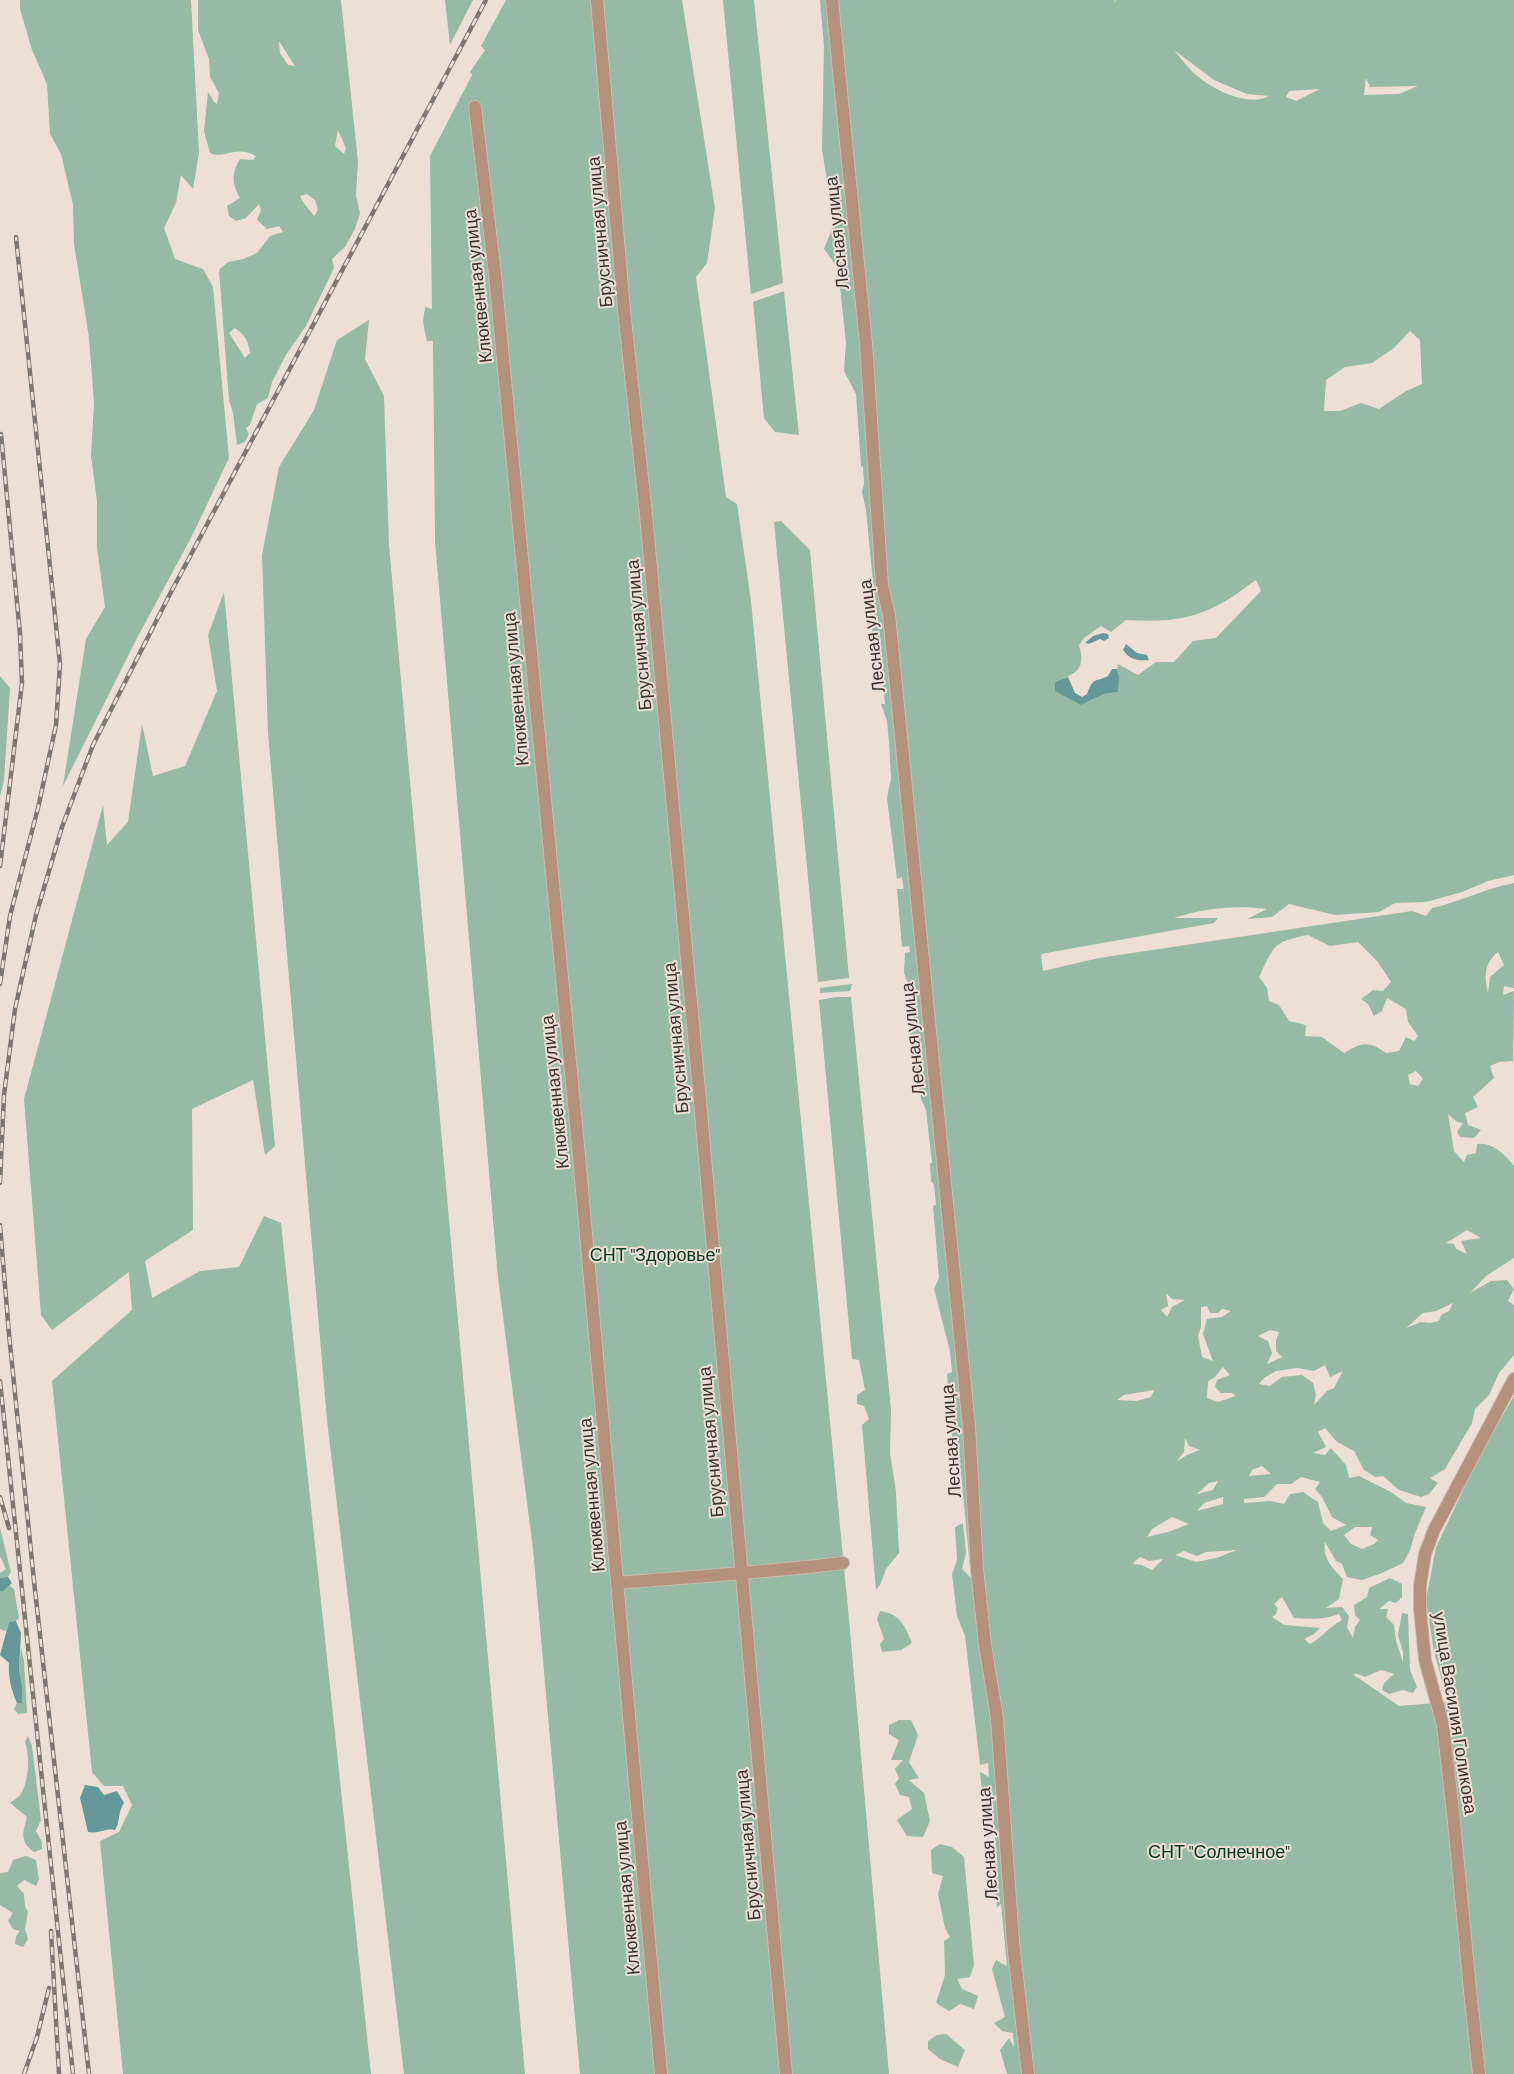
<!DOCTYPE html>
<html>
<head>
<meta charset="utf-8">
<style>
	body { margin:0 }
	canvas { display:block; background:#eddfd3 }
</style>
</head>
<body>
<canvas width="1514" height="2074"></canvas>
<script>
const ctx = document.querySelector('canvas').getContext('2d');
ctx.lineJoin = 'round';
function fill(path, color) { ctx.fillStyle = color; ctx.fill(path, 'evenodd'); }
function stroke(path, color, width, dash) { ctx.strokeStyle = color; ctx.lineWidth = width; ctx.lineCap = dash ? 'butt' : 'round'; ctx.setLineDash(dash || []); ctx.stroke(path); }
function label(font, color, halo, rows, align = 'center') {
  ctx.font = font + ' Barlow,sans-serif'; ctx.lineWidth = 4; ctx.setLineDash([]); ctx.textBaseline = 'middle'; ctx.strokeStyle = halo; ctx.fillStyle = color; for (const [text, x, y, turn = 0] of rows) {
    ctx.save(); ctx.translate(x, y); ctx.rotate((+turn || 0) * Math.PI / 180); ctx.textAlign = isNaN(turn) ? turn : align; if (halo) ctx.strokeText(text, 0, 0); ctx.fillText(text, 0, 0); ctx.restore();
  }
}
fill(new Path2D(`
	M20,0H191L199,153L193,189L181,175L176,203L164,228L175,259L203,269L213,287L229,458L193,534L136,640L63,786L86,639L105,607L97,547V501L91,456L94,403L89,338L74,244L73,205L61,154L50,134L47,84L32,50L20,9Z
	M198,0H341L358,162L356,196L360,213L355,229L345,247L332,259L334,268L306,326L286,355L272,382L268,398L257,404L250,425L246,428L249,434L245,442L237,445L233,413L229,400L219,270L228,262L243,259L257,253L270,236L283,232L279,226L267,229L257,220L261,210L259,204L246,218L236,221L229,216L227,206L240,198C232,183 231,174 240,159L253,160L256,156C236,144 223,160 210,153L204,131L208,92L214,102L217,104L219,93L210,77L209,59L198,30ZM279,41L295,66L288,65L280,53ZM338,130L346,148L344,154L335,146ZM307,194L315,200L318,210L314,216L303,202L300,196ZM235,328C245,335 249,342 250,353L245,358L229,333Z
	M445,0H473L450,45Z
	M506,0H682L715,208L707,263L696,277L726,497L737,504L751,601L849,1619L889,2074H580L533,1549L498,1278L435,541L433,341H427L423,322L425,307L432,309L430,156L472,75L470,72L485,50L481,46Z
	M723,0H754L783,283L751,294Z
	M820,0H1114L1116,2L1115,0H1514V875L1488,881L1462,892L1426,902L1395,903L1379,912L1335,915L1289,904L1272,917L1247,919L1267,909C1236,905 1204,908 1174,918H1218L1214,923L1041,954L1043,971L1099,958L1412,911L1426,916L1432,908C1460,902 1486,888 1514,883V988L1504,986L1503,995L1514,991L1513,1061L1499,1062L1490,1066L1494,1078L1473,1097L1478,1107L1465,1113L1468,1125L1481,1130L1474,1138L1460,1137L1457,1132L1463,1123L1457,1122L1448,1114L1454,1151L1464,1162L1467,1155L1476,1153L1477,1144C1493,1142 1504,1154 1514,1166V1258L1486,1276L1470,1293L1491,1281L1507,1280L1514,1289L1508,1301L1514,1305V1355L1499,1373L1489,1395L1475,1409L1472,1423L1445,1469L1430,1478L1438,1483L1429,1494L1421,1497L1399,1490L1383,1476L1375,1477L1364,1470L1354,1451L1337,1442L1325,1428L1318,1432L1326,1447L1313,1453L1325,1455L1331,1448L1346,1465L1349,1478L1359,1476L1391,1492L1406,1503L1426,1507L1415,1533L1410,1550L1403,1563L1382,1573L1362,1580L1347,1577L1342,1564L1336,1561L1325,1542C1322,1557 1332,1568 1343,1579L1339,1599L1326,1608L1342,1607L1349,1616L1347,1627L1353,1638L1355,1627L1360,1620L1355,1615L1354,1605L1367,1597L1369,1588L1390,1578L1402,1584V1597L1396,1603L1389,1601L1379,1609H1388L1386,1617L1394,1625L1396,1641L1403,1662V1652L1398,1635L1402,1613L1408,1614L1410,1670L1417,1687L1413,1693L1403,1690L1389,1694L1382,1690L1384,1683L1394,1674L1381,1670L1365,1677L1355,1673L1354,1675L1399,1706L1448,1702L1434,1652L1426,1600L1436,1547L1482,1451L1514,1396V2074H1007L1000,2050L1009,2038L1014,2047L1013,2033L1002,2031L994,2023L1005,2017L992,1969L996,1960L1007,1966L1001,1904L997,1907L991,1857L997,1861L992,1811L988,1819L983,1806L980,1772L989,1777L988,1763L980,1765L965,1636L957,1616L952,1574L957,1560L955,1527L963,1523L966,1553L962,1569L971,1578L961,1473L959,1476L953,1452L947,1374L952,1372L950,1351L934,1289L939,1278L933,1206L936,1205L934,1184L931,1181L930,1163H932L926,1110L921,1099L915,1062H921L920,1050L912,1047L905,996L909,986L904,973L905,953L910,952L909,946L902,947L897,889H903L904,894L902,877L897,879L887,798L891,779L889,742L887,721L881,704H885L879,646L872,636L873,605L875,603L866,510L862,492L864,484L863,467L861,466L856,394L844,371L846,343L838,268L824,249L834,224L822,150L824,46ZM1174,50L1214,80L1247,94L1269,96C1250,107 1216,91 1201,79C1191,72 1182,60 1174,50ZM1366,78L1370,87L1418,86L1399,94L1364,95ZM1320,89L1296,101L1286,97L1289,91ZM1410,331L1420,340L1422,384L1406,391L1379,409L1361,403L1340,411H1324L1326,380L1345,367L1372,363L1394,348ZM1256,580L1261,591L1216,638L1193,641L1174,662H1156L1138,675L1118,664C1116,671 1119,683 1118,692L1104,694L1081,705L1056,682C1077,673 1086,669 1079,645L1084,638L1101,626L1111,632L1126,620C1163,622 1191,621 1224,602C1235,596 1245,587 1256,580ZM1308,935L1330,946L1358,942L1378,962L1391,982L1383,991L1373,990L1361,999L1368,1004L1374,1016L1382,1011L1387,998L1406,1009L1408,1022L1418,1036L1414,1041L1406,1037L1399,1051L1386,1053C1368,1041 1363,1042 1344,1053L1322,1037L1305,1036L1306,1025L1289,1021L1279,1005L1269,1001L1267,988L1259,977C1274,946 1272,942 1308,935ZM1498,952L1504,965L1490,977L1488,993C1484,977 1484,963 1498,952ZM1416,1071L1423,1079L1418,1086L1410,1084L1408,1075ZM1467,1230L1481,1238L1461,1241L1467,1254L1456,1249L1454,1244L1446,1243ZM1166,1293L1172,1299L1185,1300L1172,1307L1167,1317L1161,1310L1168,1306ZM1453,1303L1449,1311L1441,1315L1439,1321L1430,1323L1421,1322L1406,1328L1423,1313L1436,1311ZM1207,1306L1210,1313H1218L1222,1309L1231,1311L1222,1317L1207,1319L1203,1334L1213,1361L1202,1357L1198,1336L1201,1327V1307ZM1270,1330L1279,1332L1276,1341V1351L1282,1357L1267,1364L1272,1353L1268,1341L1258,1336ZM1325,1365L1330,1377L1343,1371L1334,1388L1327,1391L1314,1405L1316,1395L1313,1383L1302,1375L1282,1377L1270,1386L1259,1384L1264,1378L1276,1371L1297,1368L1314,1371ZM1223,1367L1230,1375L1217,1380L1215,1387L1221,1393H1232L1236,1396L1218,1402L1207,1398L1208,1381L1215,1377ZM1154,1390L1151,1397L1136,1401L1117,1400L1124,1395ZM1185,1438L1189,1446L1200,1450L1187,1455L1176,1462L1184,1452ZM1262,1466L1271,1474L1249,1476L1252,1470ZM1301,1477L1320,1482L1315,1489L1322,1497L1332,1517L1346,1525L1331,1531L1323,1523L1318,1502L1303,1492L1290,1494L1284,1504L1271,1501L1244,1503V1499L1264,1497L1277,1484H1291ZM1218,1481L1213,1490L1197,1494L1209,1483ZM1223,1497V1504L1197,1511L1204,1503ZM1172,1517L1189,1524L1168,1532L1147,1537L1152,1529ZM1355,1527H1372L1370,1535L1378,1540L1374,1544L1362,1549L1351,1544L1344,1535ZM1237,1550L1216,1558L1196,1562L1175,1555L1184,1551L1197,1556L1206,1552ZM1140,1557L1149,1561L1163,1559L1152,1570L1142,1565L1132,1564ZM1282,1597L1294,1618C1310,1619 1324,1620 1339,1614L1342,1620C1329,1627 1323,1637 1310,1644L1304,1639L1314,1634L1320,1628L1284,1625L1272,1617L1276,1614L1278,1608L1274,1604Z
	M784,291L799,435L775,432L764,418L753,302Z
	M369,320L365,359L384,396L389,545L525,2074H404L327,1420L268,733L262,555L279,467L314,410L337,340Z
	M781,521L810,550L849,978L818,982L774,522Z
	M224,592L275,1146L265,1155L253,1080L192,1109L193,1230L145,1261L152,1298L200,1271L239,1267L264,1216L281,1223L371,2074H123L100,1841L119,1832L132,1805L123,1786H104L92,1772L52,1381L132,1310L129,1272L52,1330L41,1315L24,1099L103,805L107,845L128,822L142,724L153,776L185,766L217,691L208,635Z
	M0,676L10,688L4,780L0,797Z
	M852,984L850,991L820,993V988Z
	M836,997H851L891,1410L890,1453L896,1492L899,1553L886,1569L880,1585L876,1590L862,1425L869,1419L864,1406L857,1404V1395L865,1390L859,1360L852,1359L819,1000Z
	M0,1528L11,1572L8,1577L0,1578V1573L6,1569L0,1556Z
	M9,1585L14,1589L19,1618L16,1621L9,1622L6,1631L0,1629V1591L3,1590Z
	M880,1611C901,1614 904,1625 912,1643L901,1650L882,1652L880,1644L884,1639L877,1619Z
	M21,1648L24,1661L27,1713L18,1714L14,1709L17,1703H22V1686L19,1669Z
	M899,1720H911L918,1735L909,1762L919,1778L909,1780L924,1793L930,1821L923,1837L907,1836L897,1820L912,1809L909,1797L900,1795L895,1784L899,1778L895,1769L903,1760H891L899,1740L889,1734V1725Z
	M28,1736L32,1746L41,1820L36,1831L42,1842V1849L34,1852C19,1841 23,1833 27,1817L10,1803C14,1800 20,1797 22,1792C29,1777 30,1757 25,1742Z
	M940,1844L952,1847L964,1857L974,1965L970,1977L957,1979L962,1989L978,1996L974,2009L960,2004L949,2011L936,2003L945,1975L944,1941L950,1937L945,1928L938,1894L943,1876L932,1873L931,1850Z
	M26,1856L36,1860L39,1879L36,1886L24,1880L17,1886L24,1894L25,1906L28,1912L25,1929L28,1939L23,1947L15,1944L16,1936L20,1931L13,1929L8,1921L13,1913L0,1905V1873L8,1872L13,1860Z
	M946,2034L965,2050L958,2067L940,2059L928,2049V2041L937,2035Z`), '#96baa5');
fill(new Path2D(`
	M1103,633L1108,634L1109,638L1104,641L1100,639L1089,644L1085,643L1093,636Z
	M1126,644L1137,653L1147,655L1149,660C1138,661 1130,660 1123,650Z
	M1112,669H1117L1119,677L1118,692L1104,694L1081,705L1055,691V682L1068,677L1075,693L1082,697L1087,694C1094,676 1094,683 1108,676Z
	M8,1577L12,1583L3,1591H0V1578Z
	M16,1621L21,1633L19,1669L22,1686V1703H17C11,1690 8,1676 9,1663L0,1655L9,1622Z
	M85,1785L98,1787L104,1795L117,1791L124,1803C117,1813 121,1821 115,1830C105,1828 99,1834 88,1832L80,1798Z`), '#649899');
const minor = new Path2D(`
	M597,0L624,310L646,515L698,1079L786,2074
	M832,0L866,344L882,585L889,615L969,1427L977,1569L985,1645L997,1718L1013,1942L1028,2074
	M475,107L495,275L580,1167L661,2074
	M617,1583C692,1577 768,1572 843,1563
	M1479,2074L1470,1990L1454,1822L1443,1725L1425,1660L1420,1609V1586L1425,1554L1434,1530L1514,1379`);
stroke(minor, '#c9bdb2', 14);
stroke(minor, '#b4917c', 12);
const rail = new Path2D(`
	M0,866L22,683L20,634L1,434
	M0,984L10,916L38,808L56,725L60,664L16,237
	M0,1183L4,1095L15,1009L36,915L62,827L93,745L170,594L486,0
	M0,1225L9,1334L34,1581L89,2074
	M0,1381L73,2074
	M0,1497L9,1528
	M51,1931L59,2074
	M24,2074L37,2037L49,1988`);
stroke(rail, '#7f766e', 4.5);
stroke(rail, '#eddfd3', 2.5, [8]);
label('18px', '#39332e', '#eddfd3', [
	["Брусничная улица",600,232,-95],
	["Лесная улица",837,233,-96],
	["Клюквенная улица",478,286,-96],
	["Брусничная улица",639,635,-95],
	["Лесная улица",872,636,-97],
	["Клюквенная улица",516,689,-95],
	["Брусничная улица",676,1038,-95],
	["Лесная улица",913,1039,-96],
	["Клюквенная улица",555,1092,-96],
	["Лесная улица",951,1441,-94],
	["Брусничная улица",711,1442,-95],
	["Клюквенная улица",592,1495,-95],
	["улица Василия Голикова",1455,1713,81],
	["Лесная улица",988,1844,-94],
	["Брусничная улица",748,1845,-95],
	["Клюквенная улица",627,1898,-95]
]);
label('18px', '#003821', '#eddfd3', [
	["СНТ \"Здоровье\"",655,1255],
	["СНТ \"Солнечное\"",1219,1852]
]);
</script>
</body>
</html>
